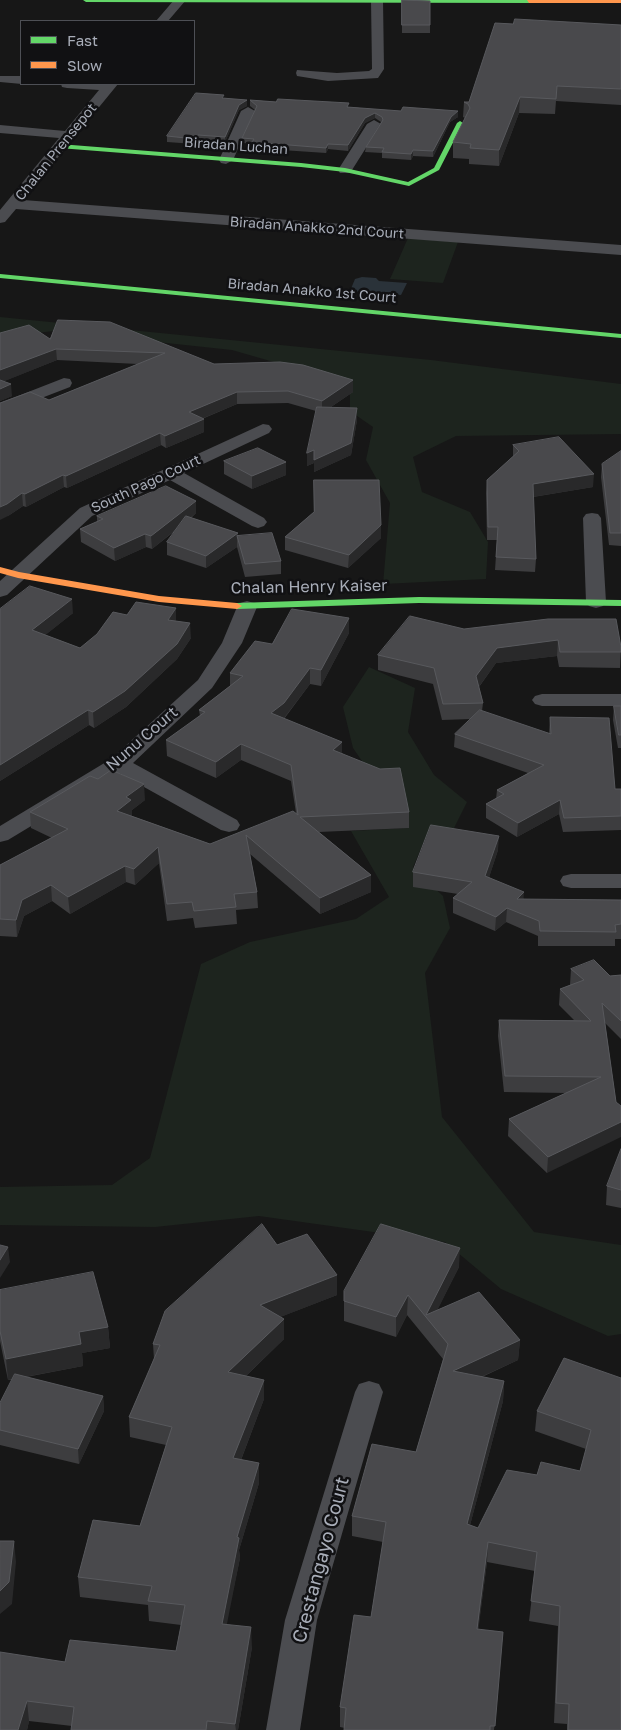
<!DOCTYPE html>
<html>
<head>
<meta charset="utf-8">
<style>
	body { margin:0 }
	#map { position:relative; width:621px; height:1730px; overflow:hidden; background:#171717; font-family:"Golos Text",sans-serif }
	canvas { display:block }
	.legend { position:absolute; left:20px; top:20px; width:175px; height:65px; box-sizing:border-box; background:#111113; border:1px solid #4d4f55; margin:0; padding:6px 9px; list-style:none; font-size:15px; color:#a8adb8 }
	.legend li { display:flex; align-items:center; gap:10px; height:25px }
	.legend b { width:25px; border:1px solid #4d4f55 }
</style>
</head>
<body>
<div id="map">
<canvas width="621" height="1730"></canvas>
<ul class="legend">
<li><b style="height:6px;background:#63d668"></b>Fast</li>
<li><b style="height:6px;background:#ff974d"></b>Slow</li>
</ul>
</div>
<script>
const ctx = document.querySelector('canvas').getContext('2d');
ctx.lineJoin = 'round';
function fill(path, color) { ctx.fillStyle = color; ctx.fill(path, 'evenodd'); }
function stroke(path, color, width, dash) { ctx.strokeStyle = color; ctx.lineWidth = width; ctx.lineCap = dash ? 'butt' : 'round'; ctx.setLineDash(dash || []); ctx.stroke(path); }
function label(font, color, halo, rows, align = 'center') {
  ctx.font = font + ' "Golos Text",sans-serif'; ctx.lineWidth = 5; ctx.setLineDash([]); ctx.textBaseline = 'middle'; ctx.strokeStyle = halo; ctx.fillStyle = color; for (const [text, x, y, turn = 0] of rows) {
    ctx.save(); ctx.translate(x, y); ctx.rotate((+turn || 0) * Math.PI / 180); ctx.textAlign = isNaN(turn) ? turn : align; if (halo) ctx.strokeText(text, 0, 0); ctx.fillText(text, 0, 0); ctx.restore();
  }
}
fill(new Path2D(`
	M408,238L458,242L443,283L390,279Z
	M0,317L431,360L621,384V434L456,436L413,457L422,492L470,512L488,542L486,579L383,584L390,503L366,460L373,427L350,411V384L232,350L54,331L0,337Z
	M369,667L415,688L408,732L434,775L467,802L451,834L425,839L413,867L443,896L450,928L425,973L442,1117L534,1232L621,1245V1334L608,1336L501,1289L445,1242L259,1216L155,1227L0,1225V1187L112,1185L150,1158L201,964L250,942L356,919L389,897L351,831L408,828L353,748L343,707Z`), '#1d241e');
fill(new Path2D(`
	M362,277L376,278L379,281L407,283L401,295L350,291L355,279Z`), '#2a3239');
fill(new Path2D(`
	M174,0H186L168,21H156Z
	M371,0H383L384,69L378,78L328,81L297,76L296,73L297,70L337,73L369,71L372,69Z
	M0,76H21L22,84L0,82Z
	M61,84H118L23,200L621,245V255L16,209L5,222L0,223V210L59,138L0,133V125L65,131L99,90L67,88L62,87Z
	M248,107L255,111L233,160L226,164L221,163L219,160L241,111Z
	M374,120L381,124L352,170L350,173H340L338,170L367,124Z
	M64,378L70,379L72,383L70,387L0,414V403Z
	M263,424L269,425L272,429L269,433L184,473L264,518L267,522L264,526L258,528L252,526L170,480L92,516L7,595L0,597V581L80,508Z
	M592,513L598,514L601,518L606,602L603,606L596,608L589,606L586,602L583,518L586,514Z
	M247,601L254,603L257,607L242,643L212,688L133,763L237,820L240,825L237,830L229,832L221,830L119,773L8,840L0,842V826L111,759L198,680L222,643L237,607L240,603Z
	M542,694H621V706H542L535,704L532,700L535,696Z
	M571,874H621V888H571L563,886L560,881L563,876Z
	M369,1381L379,1384L383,1392L317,1620L300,1730H266L285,1620L355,1392L359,1384Z`), '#4b4c50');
fill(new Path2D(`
	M83,0H531L532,1L529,3L86,2Z
	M460,121L463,123L439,170L409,186L345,172L301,167L59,148L56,146L59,144L301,163L345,168L408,182L434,168L457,123Z
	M0,274L621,334V338L0,278Z
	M419,597L621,600V606L419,603L237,609L232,606L237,603Z`), '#63d668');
fill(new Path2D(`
	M527,0H621V3H529Z
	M0,567L19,572L159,596L237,603L242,606L237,609L159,602L18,578L0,573Z`), '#ff974d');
fill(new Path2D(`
	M402,0L430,1V33H402Z
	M513,24L621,25V105L556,101L555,114L519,113L499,166L469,164V159L453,158V142L465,118L463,117L464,102H469Z
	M224,99L247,100V106L239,110L225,142L198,140L195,144L167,142V136Z
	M250,100L349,107L458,117L450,122L433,157L413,156L411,160L382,158V153L365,152L366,147L381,122L375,118L365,123L348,151L328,149L326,153L252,148V144L243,143L242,138L255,110L250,106Z
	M58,320L214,364L353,380V392L331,407L357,420L351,455L314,472V463L307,466V453L316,411L288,403L237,404L202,419L204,432L166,448L161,445L67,488L64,487L26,507L23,506L8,516L49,400L138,364L57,360L4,381L12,396L0,401V333L50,339Z
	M513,445L593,487L533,497L536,559L535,572L495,570L497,540H487L486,493L487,480L513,457Z
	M621,451V546L609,545L601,477L602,464Z
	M224,461L286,462V475L252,489L224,474Z
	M314,512L381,538L348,568L285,550V537Z
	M196,513L191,518L238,533V536L281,561V574L245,577L237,547L206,568L167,555V542L176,530L152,549L146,547L115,561L81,542L80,529L97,522V516Z
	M0,609L73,613L45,635L80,648L127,615L176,621L191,638L177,659L126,707L94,728L89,725L0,781Z
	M349,618V633L321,686L310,684L284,719L342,742V753L409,812V828L319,832L371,875V892L320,914L250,854L257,892L258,908L236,910L237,924L195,928L193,918L167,921L159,863L135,885L126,882L70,914L52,901L24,916L17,937L0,936V865L52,838L31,828L30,812L145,800L132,810V816L210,844L296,813L291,781L241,760L216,778L167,756L166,740L200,716L199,710L230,686V673L272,644Z
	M464,629L621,647L620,668L559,667L557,656L496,663L479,687L483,703L482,711L549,734L550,717L615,789H621V830L563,832L559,814L517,837L486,818V804L496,799L497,790L528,773L454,747L455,734L471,719L442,720L433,684L378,670V655Z
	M614,706H621V748H618L613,720Z
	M498,850L489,877L524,899L621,900V939H615V946H538V936L506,922L495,931L453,913V898L458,894L413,887V872Z
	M571,969L610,976L621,975V1039L605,1023L616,1102L547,1173L508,1136L509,1119L566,1093L504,1092L498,1036L499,1020H574L559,1005L560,989L570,985Z
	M621,1149V1208L606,1205L607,1186Z
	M277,1245L337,1295L280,1317L284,1339L246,1376L264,1399L241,1460L259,1463V1483L239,1550L240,1558L226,1624L252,1647L238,1730H71L72,1726L29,1721L27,1730H0L65,1662L176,1651L181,1625L149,1621L148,1605L80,1597L78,1577L140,1526L166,1445L130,1437L129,1417L154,1359L153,1344Z
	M459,1267L437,1310L520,1340L518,1360L482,1377L504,1381L503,1401L470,1525L478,1528L537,1475L580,1471L586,1449L535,1431L537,1411L621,1378V1730H567V1724L554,1723L558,1626L529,1621L535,1571L487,1562L478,1630L503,1632L494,1730H344L345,1728L340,1727V1707L371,1617L383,1542L352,1536V1516L416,1452L443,1359L407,1315L396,1337L344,1321V1291Z
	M0,1290L108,1327L110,1348L82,1353L83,1366L26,1377L103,1396L104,1411L79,1464L0,1445V1403L12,1380H8L0,1341Z`), '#3d3d3f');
fill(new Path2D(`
	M520,97L519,113L499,166V150Z
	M247,100V106L239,110L225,142V137L239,105Z
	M458,111V117L450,122L433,157V151L451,117Z
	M375,113V118L365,123L348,151V145L365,118Z
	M198,135V140L195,144V139Z
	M328,144V149L326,153V148Z
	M413,150V156L411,160V154Z
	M56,349L57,360L0,383V370Z
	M353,380V392L322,413V401Z
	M11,384L12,396L0,401V389Z
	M237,392V404L189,424V412Z
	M357,408V420L351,455L314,472V463L307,466V453Z
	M204,419V432L166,448L165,436Z
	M160,433L161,445L67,488L66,476Z
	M286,462V475L252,489V476Z
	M594,474L593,487L532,497L533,484Z
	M63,475L64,487L26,507L25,494Z
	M22,493L23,506L8,516L0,520V507Z
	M196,501V513L152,549L151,536Z
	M381,525V538L348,568L349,555Z
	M238,533V541L237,536V547L206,568V556Z
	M145,534L146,547L115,561L114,548Z
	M72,599L73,613L33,645L32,630Z
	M176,608V623L168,620Z
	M349,618V633L321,686V670Z
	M190,623L191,638L177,659L126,707L94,728L93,712Z
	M558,640L557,656L496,663L475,692L476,676L497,648Z
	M310,668V684L284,718L271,713Z
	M88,710L89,725L0,781V765Z
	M342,742V758L333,750Z
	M241,744V760L216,778V762Z
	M144,784L145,800L132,810V816L117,811L126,797Z
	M560,800L559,814L517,837L518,823Z
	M499,836L498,850L485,890V876Z
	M158,847L159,863L135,885L134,869Z
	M125,866L126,882L70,914L68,897Z
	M371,875V892L320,914V898Z
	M51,885L52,901L24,916L17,937L16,920L22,900Z
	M524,892L523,907L517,899Z
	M507,908L506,922L495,931L496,917Z
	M621,1122V1137L547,1173L548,1157Z
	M8,1247L10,1262L0,1278V1260Z
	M460,1248L459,1267L431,1323L426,1315Z
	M337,1275V1295L260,1325V1305Z
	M408,1295L407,1315L396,1337V1317Z
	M284,1319V1339L229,1392L228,1372Z
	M108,1327L110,1348L82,1353L83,1366L8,1380L6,1359L79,1332Z
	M520,1340L518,1360L452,1390L453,1371Z
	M264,1380V1399L234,1478L233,1458Z
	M504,1381L503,1401L465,1544L467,1524Z
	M103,1396L104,1411L79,1464L78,1449Z
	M259,1463V1483L239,1550L240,1558L223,1644L222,1624L237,1537Z
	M14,1541L16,1562L12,1604L0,1614V1591Z
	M488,1542L487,1562L476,1649L477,1629Z
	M251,1627L252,1647L238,1730H236L235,1724Z
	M27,1701L29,1721L27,1730H18Z`), '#29292a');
const building = new Path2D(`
	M402,0L430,1V25H402Z
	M515,19L621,25V89L557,86L556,99L520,97L499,150L470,148L471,144L453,142L470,108L468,104L464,102H469L495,23L513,24Z
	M196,93L224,95L222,98L247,100L239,105L225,137L198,135L195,139L167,136Z
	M278,99L349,103L347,107L401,111L403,107L458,111L451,117L433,151L413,150L411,154L382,152L384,148L366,147L383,120L382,117L375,113L365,118L348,145L328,144L326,148L252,142L254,139L242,138L257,106L250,100L276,102Z
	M58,320L110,322L214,364L280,362L303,365L353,380L322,401L288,391L237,392L189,412L204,419L165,436L160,433L66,476L63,475L25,494L22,493L7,504L0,507V403L30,392L49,400L165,353L56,349L0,370V333L29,325L50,339Z
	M0,380L11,384L0,389Z
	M317,407L357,408L351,443L314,460V450L307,453Z
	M559,437L594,474L533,484L536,559L496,557L498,527H488L487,480L519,451L513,445Z
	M258,448L286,462L252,476L224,461Z
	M621,451V533H610L602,464Z
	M314,480H379L381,525L349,555L285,537L314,512Z
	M166,486L196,501L151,536L145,534L114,548L80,529L103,519L97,516Z
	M186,516L238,533L206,556L167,542Z
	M272,533L281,561L245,564L237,536Z
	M30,586L72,599L32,630L80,648L97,634L113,612L127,615L136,602L176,608L168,620L190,623L177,644L125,691L93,712L88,710L0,765V609Z
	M292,609L349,618L321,670L310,668L284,703L271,713L342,742L333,750L380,769L400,768L409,812L300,817L371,875L320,898L246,835L257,892L234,894L236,907L194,911L192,902L167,904L158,847L134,869L125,866L68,897L51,885L22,900L16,920L0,919V865L68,829L30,812L90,776L98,779L111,770L144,784L126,797L131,800L117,811L210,844L293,811L298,815L291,765L241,744L216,762L166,740L205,712L199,710L243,676L230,673L255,641L272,644Z
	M410,616L464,629L548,619H616L621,647V652H560L558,640L497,648L476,676L483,703L443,704L434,668L378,655Z
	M614,706H621V735H619Z
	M480,710L551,734L550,717L609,718L615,789H621V816L564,818L560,800L518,823L486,804L504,794L497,790L544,765L455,734Z
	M431,825L499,836L485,876L524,892L517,899L621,900V924L615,925L616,932L540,931L539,921L507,908L496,917L453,898L472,882L413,872Z
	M594,960L610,976L621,975V1021L602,1003L616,1102L621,1106V1122L548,1157L509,1119L601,1077L505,1076L499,1020L591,1021L560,989L584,980L571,969Z
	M621,1149V1190L607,1186Z
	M262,1224L277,1245L307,1234L337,1275L260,1305L284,1319L228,1372L264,1380L233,1458L259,1463L237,1537L239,1538L222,1624L251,1627L235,1724L207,1721L206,1730H71L74,1707L27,1701L18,1730H0V1652L65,1662L70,1640L176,1651L185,1605L148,1601L152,1586L78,1577L93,1520L140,1526L172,1427L129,1417L160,1345L153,1344L165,1311Z
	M381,1224L460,1248L426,1315L479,1292L520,1340L453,1371L504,1381L467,1524L478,1528L507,1470L537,1475L541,1462L580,1471L591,1430L537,1411L564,1358L621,1378V1730H568L569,1704L556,1703L560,1606L531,1601L537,1552L488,1542L477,1629L503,1632L495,1726H490V1730H344L346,1708L340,1707L354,1615L371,1617L386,1522L352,1516L372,1444L416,1452L448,1344L408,1295L396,1317L344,1301V1291Z
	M0,1245L8,1247L0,1260Z
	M93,1272L108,1327L79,1332L81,1344L6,1359L0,1331V1290Z
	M15,1374L103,1396L78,1449L0,1430V1403Z
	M0,1541H14L9,1582L0,1591Z`);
fill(building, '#49494c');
stroke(building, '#58595d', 1);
label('14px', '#a8adb8', '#111113', [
	["Biradan Luchan",236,146,4],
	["Chalan Prensepot",56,152,-51],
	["Biradan Anakko 2nd Court",317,228,4],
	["Biradan Anakko 1st Court",312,291,5],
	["South Pago Court",146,484,-25]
]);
label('16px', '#a8adb8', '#111113', [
	["Chalan Henry Kaiser",309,587,-1],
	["Nunu Court",142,739,-41]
]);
label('19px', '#a8adb8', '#111113', [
	["Crestangayo Court",321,1560,-75]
]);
</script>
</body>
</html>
